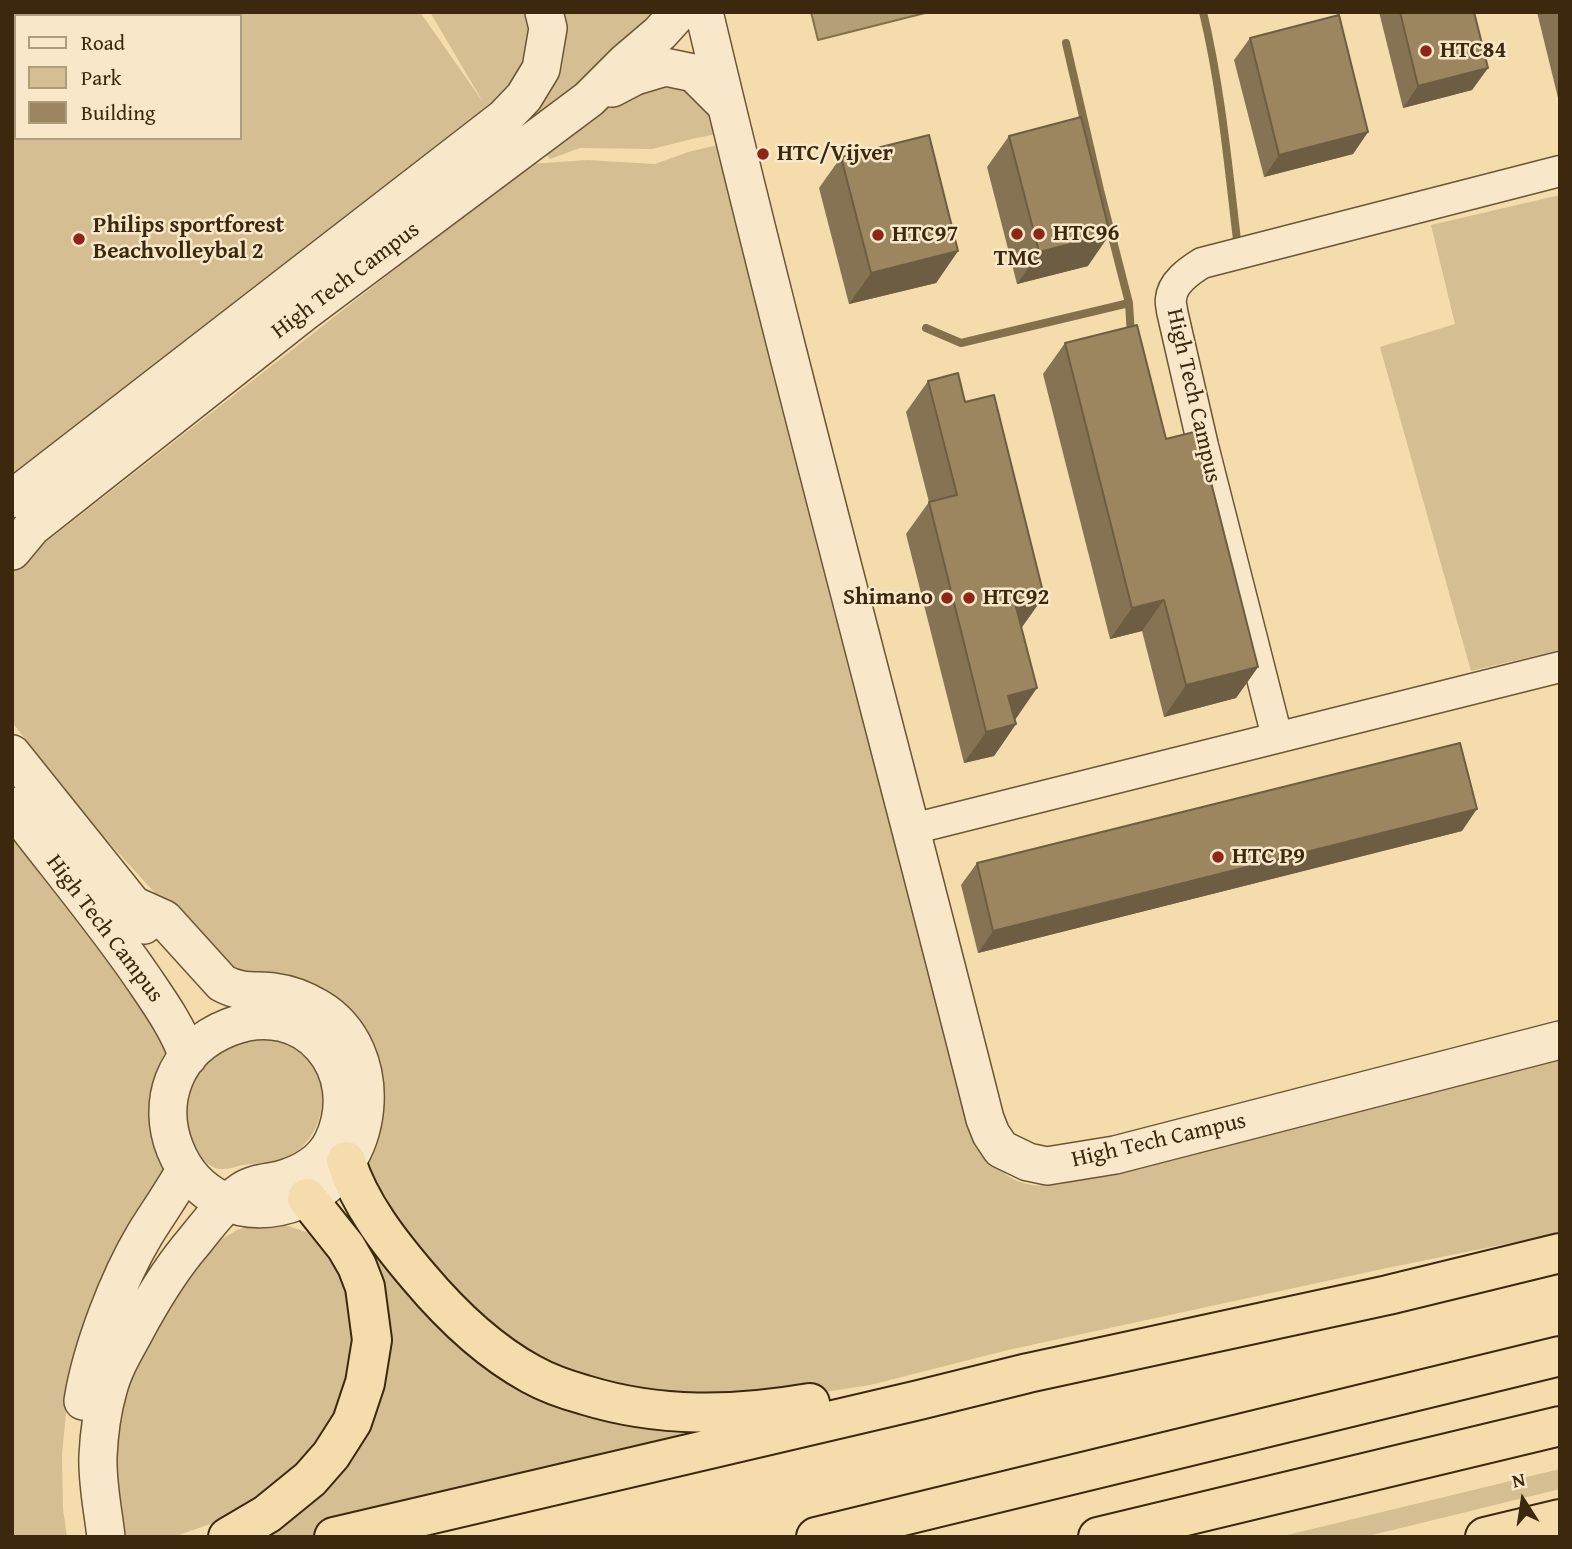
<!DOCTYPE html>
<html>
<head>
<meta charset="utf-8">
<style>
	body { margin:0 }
	#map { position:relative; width:1572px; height:1549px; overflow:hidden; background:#f4dcac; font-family:"Gentium Book Plus",serif }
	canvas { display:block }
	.frame { position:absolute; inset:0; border:14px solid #3c290d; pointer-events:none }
	.legend { position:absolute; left:14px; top:14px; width:228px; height:126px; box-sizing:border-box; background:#f8e8c9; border:2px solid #ad9c7e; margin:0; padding:9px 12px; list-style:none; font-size:21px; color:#3c290d }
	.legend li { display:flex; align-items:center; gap:14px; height:35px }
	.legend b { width:35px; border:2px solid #ad9c7e }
	.north { position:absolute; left:1488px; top:1465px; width:70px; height:70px; -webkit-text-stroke:5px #f8e8c9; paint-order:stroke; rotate:348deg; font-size:19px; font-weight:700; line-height:28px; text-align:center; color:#3c290d }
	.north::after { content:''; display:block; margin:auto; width:24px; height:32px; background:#3c290d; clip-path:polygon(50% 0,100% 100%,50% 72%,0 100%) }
</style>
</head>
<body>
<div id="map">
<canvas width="1572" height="1549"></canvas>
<div class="frame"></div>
<ul class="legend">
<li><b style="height:9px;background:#f8e8c9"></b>Road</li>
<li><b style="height:19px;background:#d5be91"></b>Park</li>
<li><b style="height:19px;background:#9c8660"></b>Building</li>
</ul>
<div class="north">N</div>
</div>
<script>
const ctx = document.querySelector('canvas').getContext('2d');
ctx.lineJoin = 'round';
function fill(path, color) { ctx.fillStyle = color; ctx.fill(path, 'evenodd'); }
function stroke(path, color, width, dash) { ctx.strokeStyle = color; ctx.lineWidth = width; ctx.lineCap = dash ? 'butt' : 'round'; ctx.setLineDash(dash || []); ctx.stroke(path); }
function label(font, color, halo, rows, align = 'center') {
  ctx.font = font + ' "Gentium Book Plus",serif'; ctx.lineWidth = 5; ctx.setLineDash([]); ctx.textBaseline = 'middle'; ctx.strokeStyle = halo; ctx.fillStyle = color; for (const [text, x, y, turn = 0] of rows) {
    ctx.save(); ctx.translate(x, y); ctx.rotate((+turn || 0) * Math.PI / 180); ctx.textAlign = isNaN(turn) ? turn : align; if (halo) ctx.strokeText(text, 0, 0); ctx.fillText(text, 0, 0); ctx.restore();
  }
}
fill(new Path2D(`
	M12,12H420L483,102L430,12H529L530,46L518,87L12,487ZM16,16H240V138H16Z
	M557,12H667L522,131L514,119Z
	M656,78L704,95L722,133L696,138L652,149L580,148L550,159L544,152L632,85Z
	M726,143L988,1159C1011,1182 1027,1189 1060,1184L1560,1060V1233L1382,1269L1008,1350L870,1385L786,1398L707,1406L537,1369L417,1259L366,1165L374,1146L381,1105L219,963L81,812L12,722V572L19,563L530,164L587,160L655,164L688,152Z
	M1560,195V650L1471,671L1380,347L1455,324L1431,225Z
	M12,828L168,1034L166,1163L159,1194L68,1393L62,1454L63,1509L67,1537H12Z
	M275,1038C285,1043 295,1047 303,1054C334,1081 326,1135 291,1155C276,1164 261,1163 244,1165C237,1166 230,1169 223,1169C211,1170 200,1158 195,1147C183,1123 184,1081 206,1062C211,1057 219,1054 224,1051C230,1047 237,1041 243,1039C252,1036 265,1038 275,1038Z
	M279,1223L312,1234L354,1290V1380L321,1449L260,1504L216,1522L173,1537H126L113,1456L118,1406L135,1364L161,1319L192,1273L222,1239L237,1230L251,1225Z
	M366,1227L531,1388L789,1416L326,1537H246L364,1425L356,1233Z
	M1560,1469V1489L1364,1537H1279Z`), '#d5be91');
const water = new Path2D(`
	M811,12H929L818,40Z`);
fill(water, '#b59f76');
stroke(water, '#85704c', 2);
stroke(new Path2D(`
	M1203,12C1221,87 1228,164 1237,240
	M1066,43L1100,190L1129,303L1131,336
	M926,328L961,343L1129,303`), '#85704c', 8);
const minor = new Path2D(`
	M1277,737L1203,446L1172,311C1172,307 1170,303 1171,299C1172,283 1189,271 1202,263L1560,171
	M912,829L1560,667`);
const tertiary = new Path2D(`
	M704,12C792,383 892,750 985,1119L991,1134L1001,1149L1028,1162L1047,1166L1115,1155L1560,1040
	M612,88L635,76L665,67L694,73L726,105
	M12,499L504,118L524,97L541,69L548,28L544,12
	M12,551L32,527L303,313L589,99L626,62L660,33L679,12
	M12,754L133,905L144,925
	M12,806C56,864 102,918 143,978C160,1003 178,1028 188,1057
	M83,1401C91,1350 118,1279 145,1234C158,1213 173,1192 185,1170
	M106,1537C103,1510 97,1483 98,1456C99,1435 102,1411 108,1390C113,1370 123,1353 133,1335C149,1305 166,1276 187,1250C204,1230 220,1206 242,1191C253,1183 267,1183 280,1180C301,1174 323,1162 333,1141C366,1070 305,998 230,1027C111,1073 179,1249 301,1200C377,1170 389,1050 318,1008C305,1000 290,994 274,992C255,990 240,993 222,983L164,919L133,905`);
const trunk = new Path2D(`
	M346,1161C360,1205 390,1243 419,1277C451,1315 487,1350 531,1374C547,1383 567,1390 585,1395C660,1418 734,1416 810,1403
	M228,1537L267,1514L310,1479L331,1455L352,1422L365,1383L372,1340L365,1287L357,1266L346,1247L307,1198
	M334,1537L919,1400L1028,1373L1388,1295L1560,1253
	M1485,1537L1560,1519`);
const motorway = new Path2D(`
	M816,1537L1560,1356
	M1098,1537L1560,1426`);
stroke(minor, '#6a5635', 33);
stroke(tertiary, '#6a5635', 40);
stroke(trunk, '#3c290d', 42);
stroke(motorway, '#3c290d', 42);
stroke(minor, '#f8e8c9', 30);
stroke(tertiary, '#f8e8c9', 37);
stroke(trunk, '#f4dcac', 38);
stroke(motorway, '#f4dcac', 38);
fill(new Path2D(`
	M1379,12H1474L1488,68L1472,90L1403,108Z
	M1537,12H1560V102H1559Z
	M1250,38L1368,132L1353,154L1264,177L1234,60Z
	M1009,136L1088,266L1017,284L987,167Z
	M841,157L958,251L936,283L849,304L819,188Z
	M1065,343L1258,667L1236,698L1164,717L1142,631L1110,639L1043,374Z
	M928,381L965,402L1044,596L1022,627L1015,720L1016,724L994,756L964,763L906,534L929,502L906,412Z
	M1462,831L978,953L961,885L977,863Z`), '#867353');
fill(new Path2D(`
	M16,50V58L12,61V53Z
	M1488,68L1472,90L1403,108L1418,86Z
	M1368,132L1353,154L1264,177L1279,155Z
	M1110,234L1088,266L1017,284L1039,252Z
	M958,251L936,283L849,304L871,273Z
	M1044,596L1022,627L993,634L1015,603Z
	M1164,600L1142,631L1110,639L1132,608Z
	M1258,667L1236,698L1164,717L1186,685Z
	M1037,688L1015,720L986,727L1008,696Z
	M1016,724L994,756L964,763L986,732Z
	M1477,809L1462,831L978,953L993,931Z`), '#6d5e43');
const building = new Path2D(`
	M12,12H33L36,16H16V50L12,53Z
	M1400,12H1474L1488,68L1418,86Z
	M1339,15L1368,132L1279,155L1250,38Z
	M1081,117L1110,234L1039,252L1009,136Z
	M929,135L958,251L871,273L841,157Z
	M1137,325L1166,439L1198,431L1258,667L1186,685L1164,600L1132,608L1065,343Z
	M958,373L965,402L994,395L1044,596L1015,603L1037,688L1008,696L1016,724L986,732L929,502L957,495L928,381Z
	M1460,743L1477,809L993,931L977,863Z`);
fill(building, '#9c8660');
stroke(building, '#6d5e43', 2);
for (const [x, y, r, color] of [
	[1426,51,7,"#8f2418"],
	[763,154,7,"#8f2418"],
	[1017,234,7,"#8f2418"],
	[1039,234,7,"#8f2418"],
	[878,235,7,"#8f2418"],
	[79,239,7,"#8f2418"],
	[947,598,7,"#8f2418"],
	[969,598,7,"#8f2418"],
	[1218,857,7,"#8f2418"]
]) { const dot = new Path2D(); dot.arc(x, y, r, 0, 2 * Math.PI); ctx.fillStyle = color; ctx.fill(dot); stroke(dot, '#f8e8c9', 2.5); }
label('bold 23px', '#3c290d', '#f8e8c9', [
	["HTC84",1440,51],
	["HTC/Vijver",777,154],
	["Philips sportforest",93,226],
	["Beachvolleybal 2",93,252],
	["HTC96",1053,234],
	["HTC97",892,235],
	["TMC",1017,259,"center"],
	["Shimano",933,598,"right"],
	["HTC92",983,598],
	["HTC P9",1232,857]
], 'left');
label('23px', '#3c290d', '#f8e8c9', [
	["High Tech Campus",346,281,-37],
	["High Tech Campus",1193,396,77],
	["High Tech Campus",104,929,53],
	["High Tech Campus",1159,1141,-13]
]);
</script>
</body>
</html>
